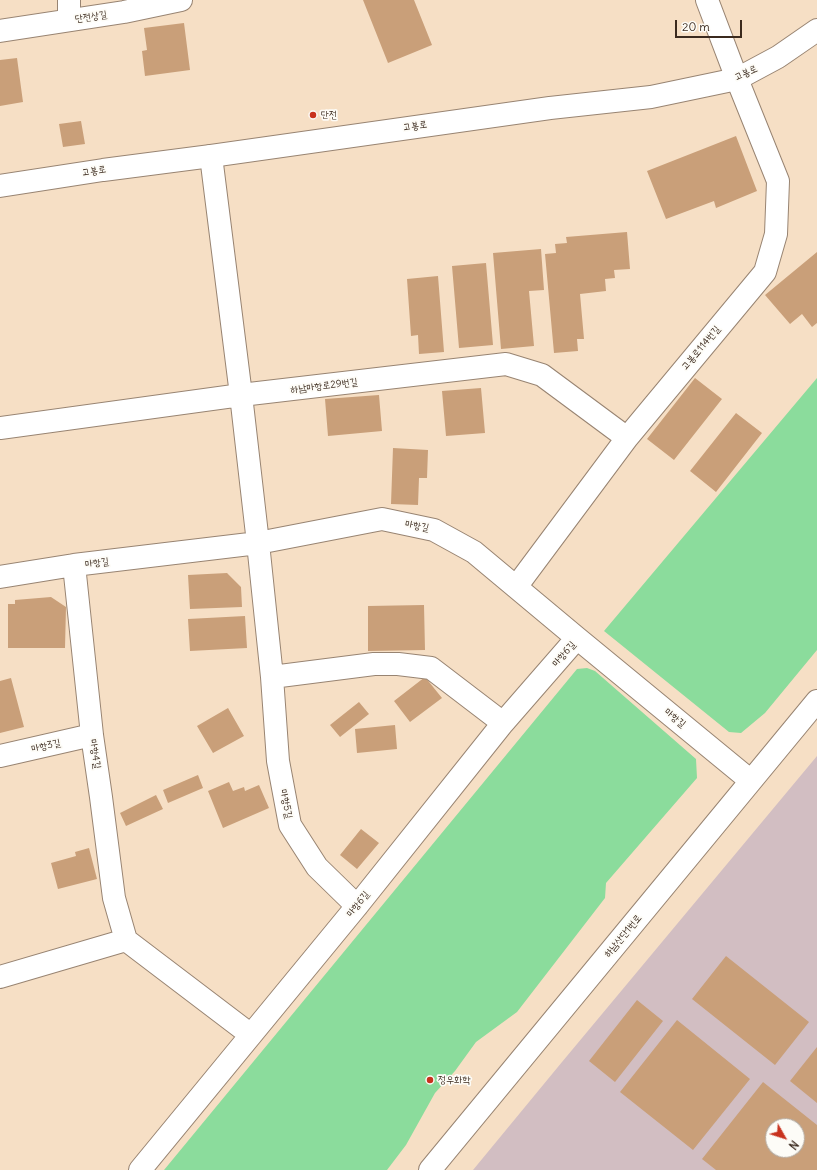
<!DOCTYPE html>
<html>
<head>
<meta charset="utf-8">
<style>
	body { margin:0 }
	#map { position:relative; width:817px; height:1170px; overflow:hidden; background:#f6dfc5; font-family:Delius,sans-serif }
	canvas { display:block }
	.north { position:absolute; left:765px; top:1118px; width:40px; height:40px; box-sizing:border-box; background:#fdfcf7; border:1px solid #afa8a0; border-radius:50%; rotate:129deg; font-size:11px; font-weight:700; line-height:16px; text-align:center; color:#3b2a1e }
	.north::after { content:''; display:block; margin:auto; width:14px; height:18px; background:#c8321e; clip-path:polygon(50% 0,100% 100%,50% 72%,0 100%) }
	.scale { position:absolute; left:675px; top:20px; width:67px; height:18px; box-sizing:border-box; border:2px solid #3b2a1e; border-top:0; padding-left:5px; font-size:12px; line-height:14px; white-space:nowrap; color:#3b2a1e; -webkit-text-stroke:3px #fdfcf7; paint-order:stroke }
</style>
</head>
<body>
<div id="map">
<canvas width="817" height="1170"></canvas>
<div class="north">N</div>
<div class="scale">20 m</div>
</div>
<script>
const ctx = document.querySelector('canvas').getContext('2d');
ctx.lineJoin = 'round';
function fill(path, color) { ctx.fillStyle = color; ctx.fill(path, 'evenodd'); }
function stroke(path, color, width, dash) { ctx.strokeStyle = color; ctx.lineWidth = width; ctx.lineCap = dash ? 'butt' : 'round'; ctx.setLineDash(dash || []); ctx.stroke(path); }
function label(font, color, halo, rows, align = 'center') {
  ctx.font = font + ' Delius,"Poor Story",sans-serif'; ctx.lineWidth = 3.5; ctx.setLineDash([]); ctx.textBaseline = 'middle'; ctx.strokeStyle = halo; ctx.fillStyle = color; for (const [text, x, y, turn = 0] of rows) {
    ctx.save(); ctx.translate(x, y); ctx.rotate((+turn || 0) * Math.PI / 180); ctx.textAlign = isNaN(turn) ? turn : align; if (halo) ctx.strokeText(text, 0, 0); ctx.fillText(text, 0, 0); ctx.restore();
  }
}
fill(new Path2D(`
	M817,756V1170H473L562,1062ZM773,1126H797V1150H773Z`), '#d2bec2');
fill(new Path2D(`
	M817,378V650L765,713L741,733L729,732L604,631Z
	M587,668L595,671L696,759L697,778L606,883L605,898L517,1012L476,1042L455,1071L435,1093L406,1145L387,1170H164L577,669Z`), '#8bdc9c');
fill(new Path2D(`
	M363,0H414L432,45L388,63Z
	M184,23L190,70L145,76L142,51L147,50L144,28Z
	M17,58L23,102L0,106V60Z
	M81,121L85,144L63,147L59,124Z
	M736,136L757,191L716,208L714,201L666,219L647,171Z
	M627,232L630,269L614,270L615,278L605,279L606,291L580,294L584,339H577L578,351L554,353L545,254L556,253L555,244L567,243L566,237Z
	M541,249L544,290L529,291L534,346L501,349L493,253Z
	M817,252V323L812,327L802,314L790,324L765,295Z
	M486,263L493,345L459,348L452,266Z
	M438,276L444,352L419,354L418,335L411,336L407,279Z
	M695,378L722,399L674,460L647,439Z
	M481,388L485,433L446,436L442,391Z
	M379,395L382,431L328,436L325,399Z
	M736,413L762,433L716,492L690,471Z
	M393,448L428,450L427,478H419L418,505L391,504Z
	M227,573L241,587L242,607L190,609L188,575Z
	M51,597L66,607L65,648H8V604H15V600Z
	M424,605L425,650L368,651V606Z
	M245,616L247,648L190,651L188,619Z
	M425,677L442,698L410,722L394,701Z
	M11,678L24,727L0,733V681Z
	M359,702L369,714L340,737L330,725Z
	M228,708L244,736L213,753L197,726Z
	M395,725L397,749L357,753L355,729Z
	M198,775L203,788L168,803L163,790Z
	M229,782L233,791L244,787L245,791L259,785L269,808L223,828L208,791Z
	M156,795L163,809L126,826L120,813Z
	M361,829L379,843L357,869L340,855Z
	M89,848L97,879L58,889L51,863L76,856L75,852Z
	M726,956L809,1022L775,1065L692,999Z
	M637,1000L663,1021L615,1082L589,1061Z
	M677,1020L750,1079L693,1150L620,1092Z
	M817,1047V1103L790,1081Z
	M763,1082L817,1125V1170H716L702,1159ZM773,1126H797V1150H773Z`), '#c99f79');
const minor = new Path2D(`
	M69,0V20
	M0,31L124,12L181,0
	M211,156L241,395L258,543L272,677L278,761L290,825L317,867L357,906
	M0,428L241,395L506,364L542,375L627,438
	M74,565L92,735L101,797L114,898L126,940L251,1035
	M0,577L74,565L258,543L382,519L434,530L474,552L577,638L751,781
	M516,587L627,438L765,272L776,234L778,181L737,79L707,0
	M272,677L374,664H398L431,668L503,723
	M0,756L92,735
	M0,977L126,940
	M140,1170L357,906L503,723L577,638
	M430,1170L817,701`);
const major = new Path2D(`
	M0,186L103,170L211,156L550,108L651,97L737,79L778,57L817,30`);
stroke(minor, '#988472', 24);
stroke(major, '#988472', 24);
stroke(minor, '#fff', 22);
stroke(major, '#fff', 22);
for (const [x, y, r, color] of [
	[313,115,4,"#c8321e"],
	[430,1080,4,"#c8321e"]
]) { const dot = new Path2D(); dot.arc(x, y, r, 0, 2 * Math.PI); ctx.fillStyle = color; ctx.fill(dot); stroke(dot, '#fdfcf7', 1.5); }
label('10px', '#3b2a1e', '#fdfcf7', [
	["단전상길",91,17,-9],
	["고봉로",746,73,-24],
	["고봉로",415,126,-8],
	["고봉로",94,171,-9],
	["고봉로114번길",701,348,-50],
	["하남마항로29번길",324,386,-7],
	["마항길",417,526,11],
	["마항길",97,563,-7],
	["마항6길",564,654,-49],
	["마항길",675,718,39],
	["마항3길",46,746,-13],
	["마항4길",95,754,82],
	["마항5길",286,804,79],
	["마항6길",358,904,-51],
	["하남산단1번로",623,936,-50]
]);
label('10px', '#3b2a1e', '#fdfcf7', [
	["단전",321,115],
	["정우화학",438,1080]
], 'left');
</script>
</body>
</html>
